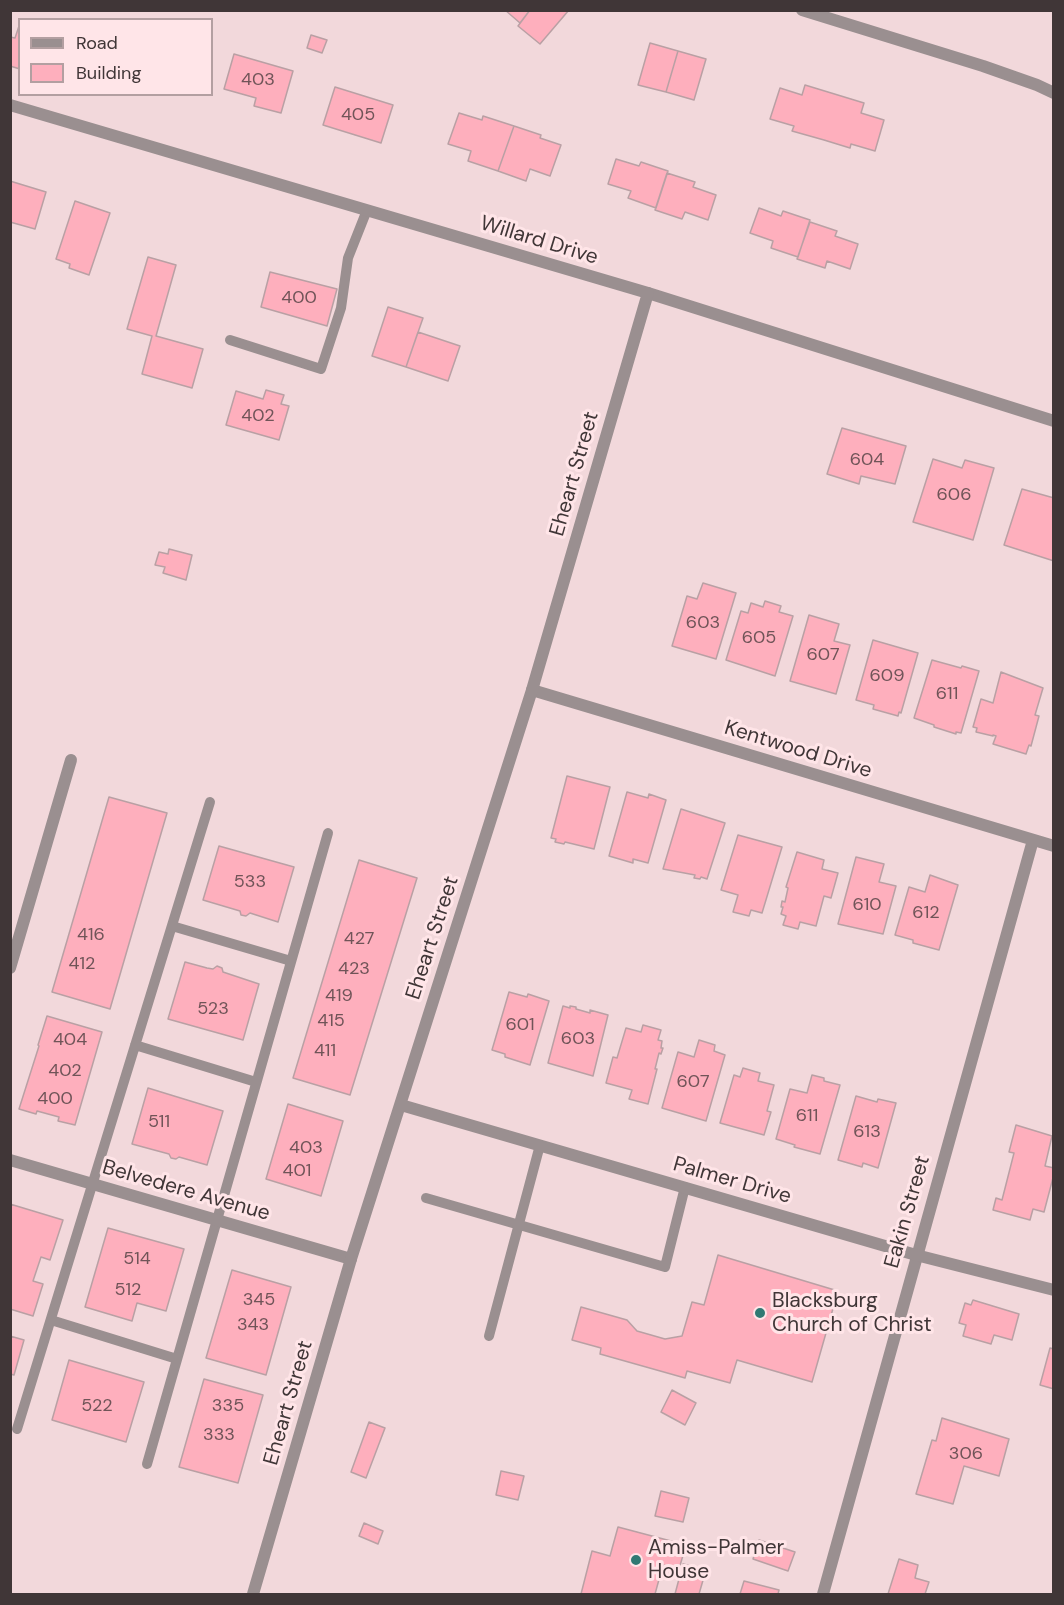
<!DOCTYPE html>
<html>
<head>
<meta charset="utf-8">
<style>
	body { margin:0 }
	#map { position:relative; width:1064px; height:1605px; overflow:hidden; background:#f2d8db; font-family:"DM Sans",sans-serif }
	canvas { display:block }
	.frame { position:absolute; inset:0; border:12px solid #403637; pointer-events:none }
	.legend { position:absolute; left:18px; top:18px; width:195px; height:78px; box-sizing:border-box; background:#ffe5e8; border:2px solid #b39fa1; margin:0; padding:8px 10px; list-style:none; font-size:18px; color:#403637 }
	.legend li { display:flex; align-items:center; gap:12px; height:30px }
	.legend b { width:30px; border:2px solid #b39fa1 }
</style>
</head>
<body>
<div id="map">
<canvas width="1064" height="1605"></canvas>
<div class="frame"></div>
<ul class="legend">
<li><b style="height:8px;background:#9a8f90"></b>Road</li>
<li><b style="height:16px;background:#feafbd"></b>Building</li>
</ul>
</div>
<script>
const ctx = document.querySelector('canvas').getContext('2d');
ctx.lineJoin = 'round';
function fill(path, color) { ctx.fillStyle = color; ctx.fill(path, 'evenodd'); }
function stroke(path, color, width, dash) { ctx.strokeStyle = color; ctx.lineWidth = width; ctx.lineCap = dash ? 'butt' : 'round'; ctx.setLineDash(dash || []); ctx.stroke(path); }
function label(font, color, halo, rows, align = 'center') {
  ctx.font = font + ' "DM Sans",sans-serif'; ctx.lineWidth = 6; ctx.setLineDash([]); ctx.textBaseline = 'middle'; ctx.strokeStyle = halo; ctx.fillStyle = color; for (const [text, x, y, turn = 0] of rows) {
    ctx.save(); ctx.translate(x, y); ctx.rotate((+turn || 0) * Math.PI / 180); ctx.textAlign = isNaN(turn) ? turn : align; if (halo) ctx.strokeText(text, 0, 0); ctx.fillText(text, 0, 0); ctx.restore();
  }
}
const building = new Path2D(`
	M505,10H530L520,23Z
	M530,10H569L540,44L518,26Z
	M20,23V69L10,66V37L15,38Z
	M311,35L327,40L322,53L307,48Z
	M650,43L678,51L666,92L638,85Z
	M678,51L706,59L694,100L666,92Z
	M234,54L293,71L281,113L254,106L256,98L224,89Z
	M805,85L864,103L861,113L884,120L875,151L851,144L850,148L824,140L792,131L794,126L770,119L780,88L802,95Z
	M335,87L393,105L381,143L323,125Z
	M459,113L482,120L483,116L514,126L498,171L468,161L471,151L448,144Z
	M514,126L541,135L540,138L561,145L550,176L530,169L526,181L498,171Z
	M616,159L639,166L641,162L668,171L656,208L628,198L631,191L608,184Z
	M667,173L695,182L693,187L716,195L708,220L685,212L682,219L655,210Z
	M10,181L46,192L35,229L10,222Z
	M75,201L110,213L89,275L69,268L70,264L56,259Z
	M759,208L781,216L783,211L810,220L798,257L771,248L773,241L750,233Z
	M810,222L837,231L835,236L858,244L850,269L827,261L825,268L797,259Z
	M148,257L176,265L156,336L203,349L192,388L142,374L152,336L127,329Z
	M270,272L337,289L327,326L261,307Z
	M388,307L423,318L406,367L372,356Z
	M418,332L460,346L448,381L406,367Z
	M266,390L284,395L281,404L289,406L279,440L226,425L236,391L263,399Z
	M842,428L906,446L895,484L861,476L859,484L827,474Z
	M933,459L962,468L965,460L994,468L973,540L913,522Z
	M1022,489L1054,498V561L1004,545Z
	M169,549L192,555L186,580L163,573L165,567L155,565L159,552L168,554Z
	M703,583L736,593L716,659L672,646L687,596L697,599Z
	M765,601L781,606L779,612L793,616L775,676L726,660L741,611L748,613L751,603L763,607Z
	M809,615L839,624L834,641L850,645L836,694L790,681Z
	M873,640L918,653L901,713L899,712L898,716L873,709L874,705L856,700Z
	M932,660L961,668L962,666L979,671L961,733L956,732V734L934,727V725L914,718Z
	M1001,672L1043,688L1035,715L1039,716L1031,746L1029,745L1026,754L993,744L996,736L993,735V736L976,732L977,728L973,727L981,699L993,703Z
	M567,776L610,787L594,849L565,842L564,844L555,842L556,839L551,838Z
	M627,792L648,798L649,794L666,800L648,863L633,859V863L609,856Z
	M109,797L167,813L110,1009L52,992Z
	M681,809L725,823L707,879L701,877L700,879L694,878L695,875L663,869Z
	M738,835L782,847L762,913L751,910L749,916L733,912L738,895L721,890Z
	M219,846L294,867L278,922L250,913L246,916L241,915L240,911L203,900Z
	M797,852L824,860L822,869L838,873L831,898L824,896L816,926L800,922L798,929L783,925L786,916L781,914L783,907H781L782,901L785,902L788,888L786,887Z
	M856,857L884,864L879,882L896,886L883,934L838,924Z
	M359,860L417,878L350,1095L293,1078Z
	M930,875L958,885L939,950L913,943V940L895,935L909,887L925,892Z
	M185,962L207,968L213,969L217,966L222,968L223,972L259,984L243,1040L168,1019Z
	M509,992L527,997L528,994L549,1001L530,1065L505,1057V1054L492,1050Z
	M563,1006L570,1008V1006L576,1007V1009L590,1013V1010L608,1015L593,1076L548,1063Z
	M47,1016L102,1032L75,1125L58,1121L59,1117L37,1111L36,1114L19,1109L39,1046L38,1045Z
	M643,1025L661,1030L658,1040L662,1041L661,1048H663L661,1054L659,1053L655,1069H657L648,1104L629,1099L632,1090L606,1083L613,1057L617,1058L626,1028L641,1032Z
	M699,1040L715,1045L714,1051L725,1055L706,1121L662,1108L678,1052L694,1057Z
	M743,1068L760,1073L758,1081L774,1085L767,1111L771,1112L764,1135L720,1123L734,1075L740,1077Z
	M812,1075L824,1078V1081L840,1085L820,1154L794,1147L795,1145L776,1139L790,1089L807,1093Z
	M148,1088L223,1111L207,1165L179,1157L176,1159L171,1158L169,1154L132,1144Z
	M856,1096L877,1102L878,1099L896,1103L878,1168L863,1163L862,1167L838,1160Z
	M288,1104L343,1121L321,1196L266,1179Z
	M1016,1125L1052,1136L1045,1166L1054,1168V1174L1044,1212L1033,1209L1030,1220L993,1210L996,1198L1002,1200L1014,1153L1009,1152Z
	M10,1204L63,1220L50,1260L41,1257L33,1281L43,1284L33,1316L10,1309Z
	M108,1228L184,1249L166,1311L137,1303L132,1321L85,1307Z
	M718,1255L838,1291L812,1382L737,1360L730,1383L687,1371L685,1378L600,1354L601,1348L572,1340L581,1307L627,1320L637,1331L665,1339L682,1336L692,1302L704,1305Z
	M232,1270L291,1287L266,1375L206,1358Z
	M973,1300L1019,1314L1012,1340L994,1335L991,1344L963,1336L966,1325L959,1323L965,1303L971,1305Z
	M10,1336L24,1340L14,1375L10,1374Z
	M1050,1348L1054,1349V1389L1040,1385Z
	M69,1360L144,1382L126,1442L52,1420Z
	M204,1379L263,1395L238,1483L179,1467Z
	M672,1390L696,1403L685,1425L661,1412Z
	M942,1418L1009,1439L999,1476L964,1466L953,1504L916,1494L932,1440L936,1441Z
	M369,1422L385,1428L366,1478L351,1472Z
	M501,1471L524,1476L518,1500L496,1495Z
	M661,1491L689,1498L683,1522L655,1516Z
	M364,1523L383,1531L378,1544L359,1536Z
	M618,1527L686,1545L679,1569L663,1565L655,1594H581L592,1551L610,1556Z
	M759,1540L795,1552L788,1571L753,1559Z
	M899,1559L918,1565L915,1578L929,1582L925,1594H888Z
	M683,1564L706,1570L699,1594H675Z
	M744,1581L779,1590L778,1594H740Z`);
fill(building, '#feafbd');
stroke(building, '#b9a0a4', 1.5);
stroke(new Path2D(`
	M230,340L321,369L341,308L348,258L367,210
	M172,926L291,961
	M135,1045L256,1082
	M426,1198L665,1267L685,1187
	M51,1320L177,1359
	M489,1336L540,1145
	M17,1429L210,802
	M147,1464L328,833`), '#9a8f90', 10);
stroke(new Path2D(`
	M802,10L983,66L1037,85L1054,93
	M648,293L1054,421
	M532,690L1054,846
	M10,968L71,760
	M10,1160L351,1259
	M823,1594L1033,840`), '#9a8f90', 12);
stroke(new Path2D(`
	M10,105L648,293L532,690L351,1259L253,1594
	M401,1105L916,1255L1054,1290`), '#9a8f90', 12);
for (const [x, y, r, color] of [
	[760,1313,6,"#317973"],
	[636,1560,6,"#317973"]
]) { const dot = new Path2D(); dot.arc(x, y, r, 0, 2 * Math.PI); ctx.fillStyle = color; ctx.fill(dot); stroke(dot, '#ffe5e8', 2); }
label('18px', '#705458', null, [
	["403",258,80],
	["405",358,115],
	["400",299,298],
	["402",258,416],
	["604",867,460],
	["606",954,495],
	["603",703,623],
	["605",759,638],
	["607",823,655],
	["609",887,676],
	["611",947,694],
	["533",250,882],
	["610",867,905],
	["612",926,913],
	["416",91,935],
	["427",359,939],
	["412",82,964],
	["423",354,969],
	["419",339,996],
	["523",213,1009],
	["415",331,1021],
	["601",520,1025],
	["603",578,1039],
	["404",70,1040],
	["411",325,1051],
	["402",65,1071],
	["607",693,1082],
	["400",55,1099],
	["611",807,1116],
	["511",159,1122],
	["613",867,1132],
	["403",306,1148],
	["401",297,1171],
	["514",137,1259],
	["512",128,1290],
	["345",259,1300],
	["343",253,1325],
	["522",97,1406],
	["335",228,1406],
	["333",219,1435],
	["306",966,1454]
]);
label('21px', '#403637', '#ffe5e8', [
	["Willard Drive",539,241,17],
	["Eheart Street",575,474,-74],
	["Kentwood Drive",798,750,17],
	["Eheart Street",433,938,-72],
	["Palmer Drive",732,1181,16],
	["Belvedere Avenue",186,1191,16],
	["Eakin Street",908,1212,-74],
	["Eheart Street",289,1403,-74]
]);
label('21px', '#403637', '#ffe5e8', [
	["Blacksburg",772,1301],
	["Church of Christ",772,1325],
	["Amiss-Palmer",648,1548],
	["House",648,1572]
], 'left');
</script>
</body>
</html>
